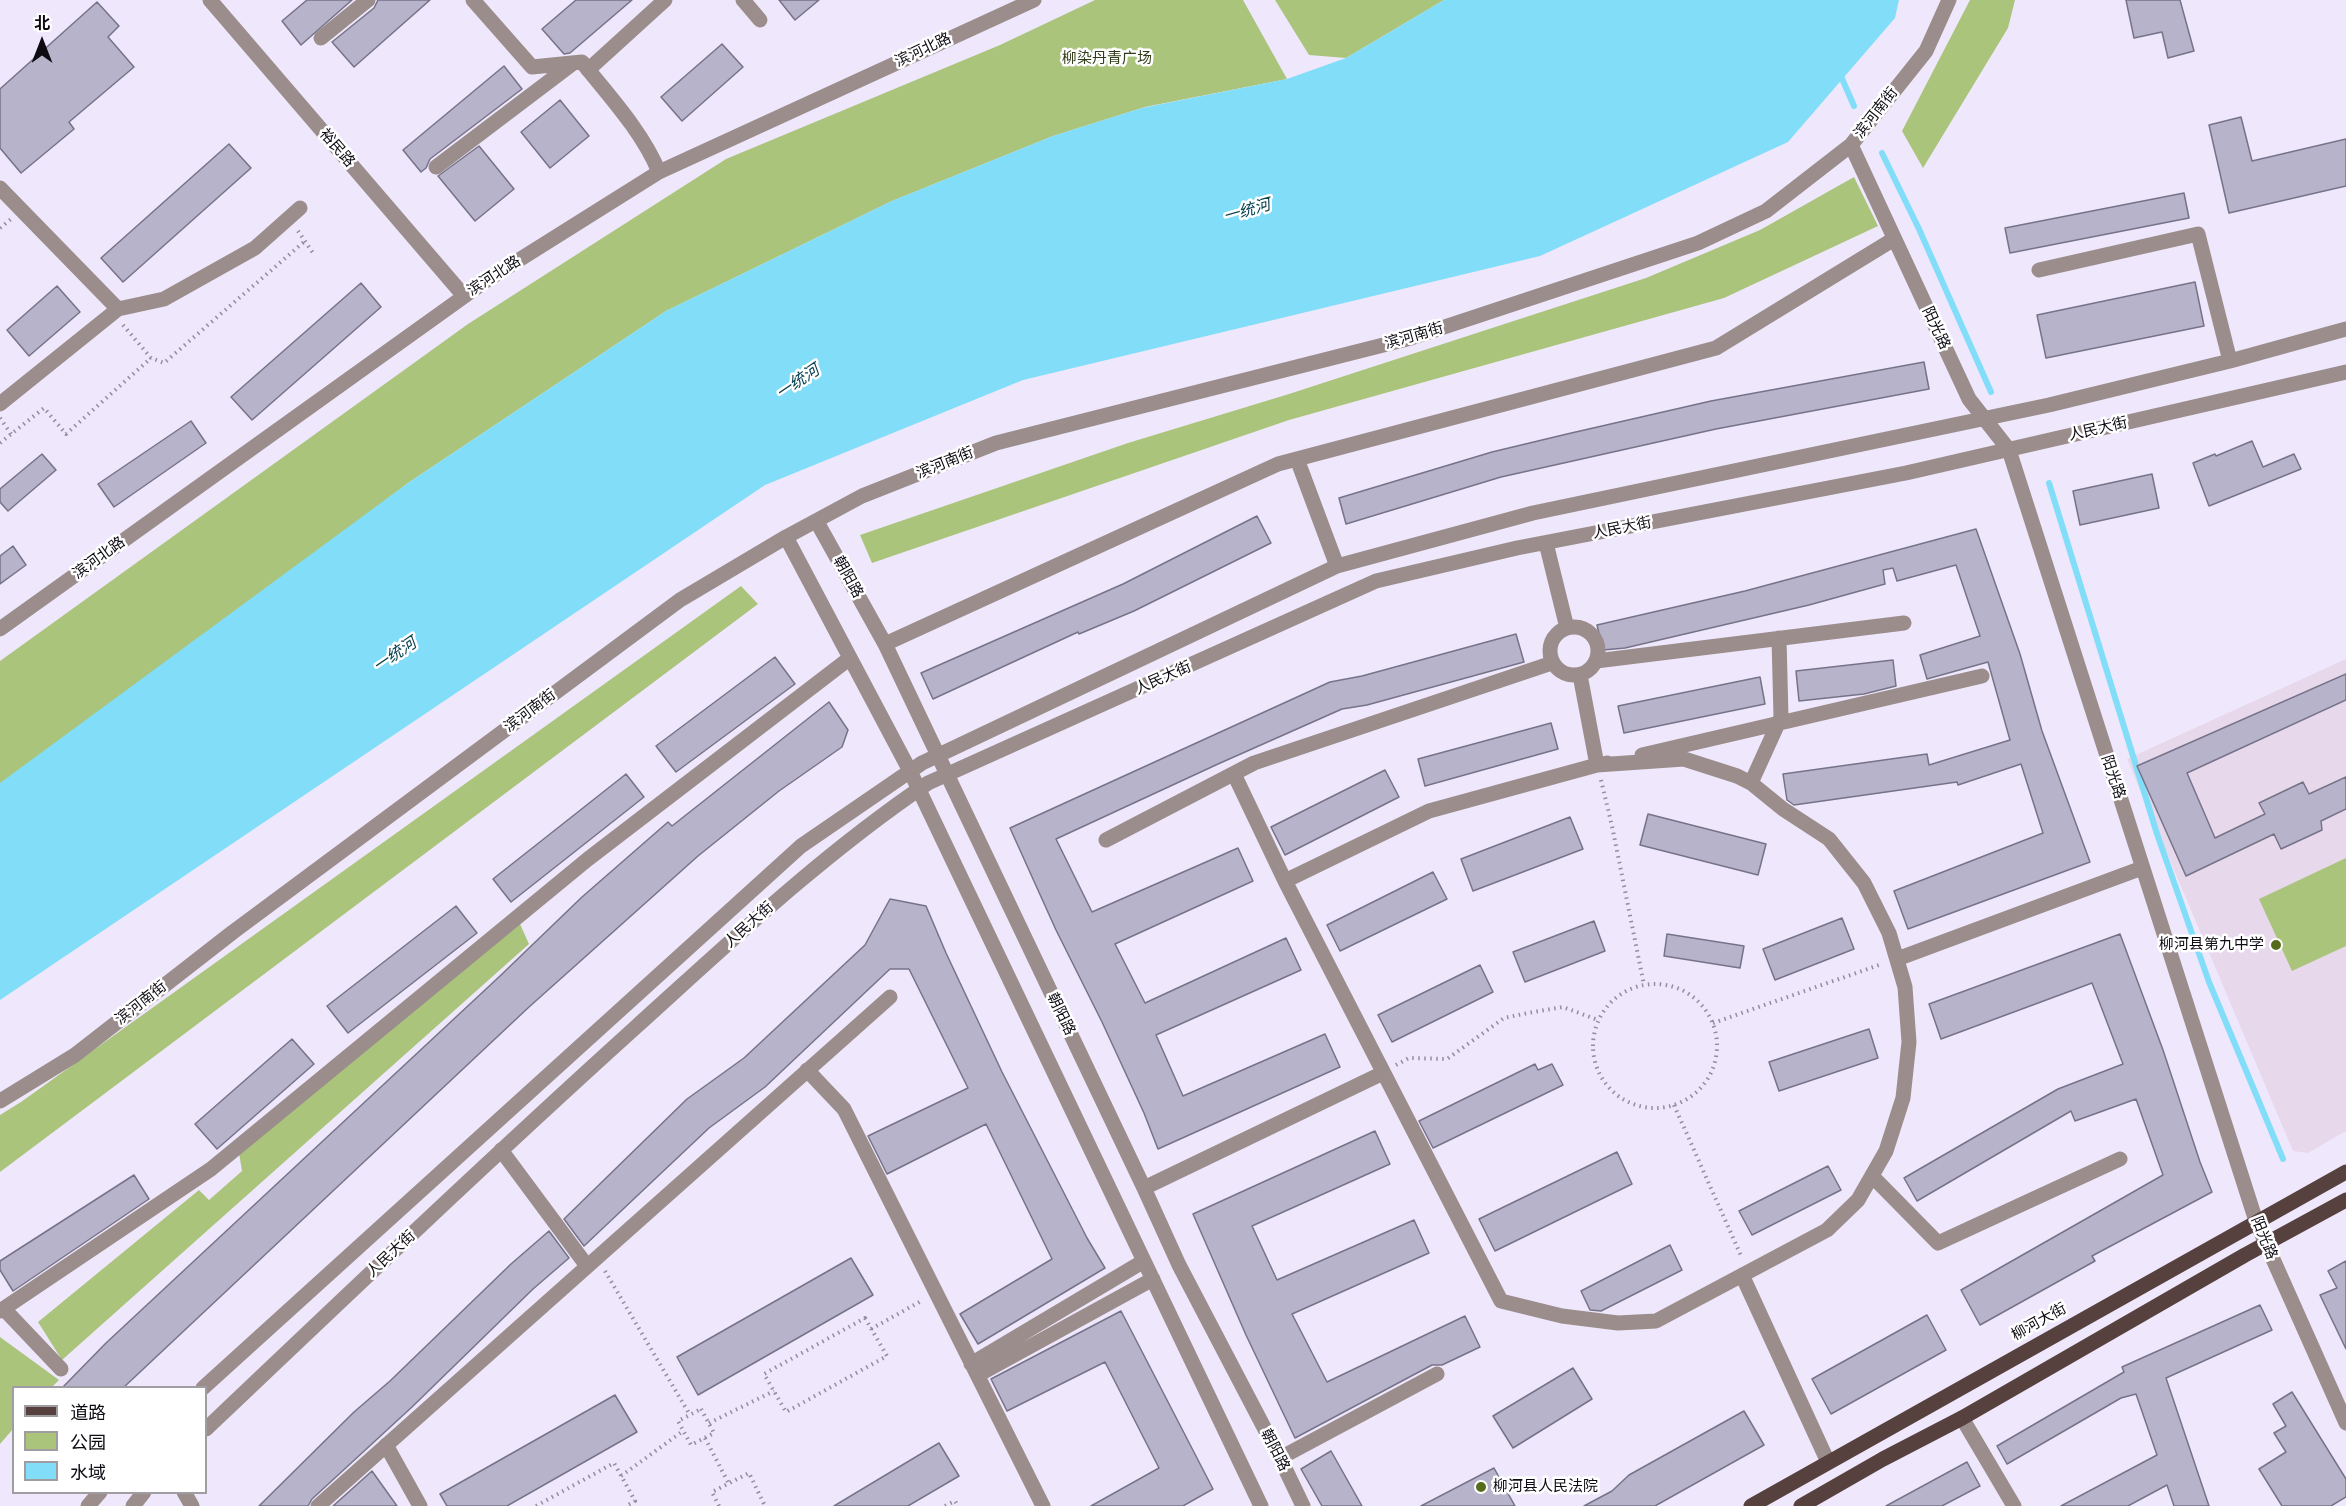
<!DOCTYPE html>
<html>
<head>
<meta charset="utf-8">
<style>
	body { margin:0 }
	#map { position:relative; width:2346px; height:1506px; overflow:hidden; background:#efe8fc; font-family:"Work Sans","Noto Sans SC",sans-serif }
	canvas { display:block }
	.legend { position:absolute; left:12px; top:1386px; width:195px; height:108px; box-sizing:border-box; background:#fff; border:2px solid #9f9da1; margin:0; padding:8px 10px; list-style:none; font-size:18px; color:#0e0b13 }
	.legend li { display:flex; align-items:center; gap:12px; height:30px }
	.legend b { width:30px; border:2px solid #9f9da1 }
	.north { position:absolute; left:12px; top:12px; width:60px; height:60px; -webkit-text-stroke:4px #fff; paint-order:stroke; rotate:0deg; font-size:16px; font-weight:700; line-height:24px; text-align:center; color:#0e0b13 }
	.north::after { content:''; display:block; margin:auto; width:21px; height:27px; background:#0e0b13; clip-path:polygon(50% 0,100% 100%,50% 72%,0 100%) }
</style>
</head>
<body>
<div id="map">
<canvas width="2346" height="1506"></canvas>
<ul class="legend">
<li><b style="height:8px;background:#56413f"></b>道路</li>
<li><b style="height:16px;background:#aac47b"></b>公园</li>
<li><b style="height:16px;background:#81ddf8"></b>水域</li>
</ul>
<div class="north">北</div>
</div>
<script>
const ctx = document.querySelector('canvas').getContext('2d');
ctx.lineJoin = 'round';
function fill(path, color) { ctx.fillStyle = color; ctx.fill(path, 'evenodd'); }
function stroke(path, color, width, dash) { ctx.strokeStyle = color; ctx.lineWidth = width; ctx.lineCap = dash ? 'butt' : 'round'; ctx.setLineDash(dash || []); ctx.stroke(path); }
function label(font, color, halo, rows, align = 'center') {
  ctx.font = font + ' "Work Sans","Noto Sans SC",sans-serif'; ctx.lineWidth = 5; ctx.setLineDash([]); ctx.textBaseline = 'middle'; ctx.strokeStyle = halo; ctx.fillStyle = color; for (const [text, x, y, turn = 0] of rows) {
    ctx.save(); ctx.translate(x, y); ctx.rotate((+turn || 0) * Math.PI / 180); ctx.textAlign = isNaN(turn) ? turn : align; if (halo) ctx.strokeText(text, 0, 0); ctx.fillText(text, 0, 0); ctx.restore();
  }
}
fill(new Path2D(`
	M2346,659V1131L2308,1153L2293,1151L2127,759Z`), '#e7d8eb');
fill(new Path2D(`
	M1095,0H1243L1287,79L1145,107L1053,136L892,201L666,311L408,483L0,792V661L468,324L726,159L1000,45Z
	M1275,0H1444L1346,58L1309,55Z
	M1970,0H2015L2008,28L1923,168L1902,131Z
	M1854,177L1878,226L1724,298L1289,420L872,563L860,535L1128,443L1289,394L1646,278L1760,230Z
	M741,586L758,604L0,1172V1115L21,1102Z
	M2346,858V946L2292,971L2259,899Z
	M520,924L529,944L62,1360L38,1322L199,1190L209,1200L242,1171L239,1153Z
	M0,1337L59,1380L52,1387L14,1388L13,1429L0,1444Z`), '#aac47b');
fill(new Path2D(`
	M1444,0H1899L1895,18L1788,142L1540,256L1023,380L765,485L0,1000V783L408,483L666,311L892,201L1053,136L1142,108L1287,79L1346,58Z`), '#81ddf8');
stroke(new Path2D(`
	M1840,74L1854,106
	M1882,153L1919,229L1991,392
	M2049,483L2157,834L2209,982L2283,1159`), '#81ddf8', 6);
const building = new Path2D(`
	M307,0H352L301,45L282,21Z
	M378,0H430L354,67L332,42L374,8Z
	M576,0H632L570,53L564,54L542,29Z
	M779,0H819L795,20Z
	M2126,0H2180L2194,51L2168,58L2162,32L2134,38Z
	M97,2L119,26L108,37L134,67L69,122L74,129L21,173L0,148V89Z
	M722,44L743,67L682,121L661,97Z
	M504,66L522,89L430,159L426,168L421,172L403,150Z
	M560,100L589,136L550,168L521,132Z
	M2241,117L2252,161L2346,139V186L2229,213L2209,125Z
	M229,144L251,168L123,282L101,258Z
	M479,146L514,189L475,221L438,176Z
	M2184,193L2189,218L2010,253L2005,228Z
	M2195,282L2204,326L2046,358L2037,315Z
	M361,283L381,307L252,420L231,397Z
	M57,286L80,312L29,356L7,330Z
	M1924,362L1929,389L1716,429L1501,477L1346,524L1339,498L1492,452L1567,434L1711,401Z
	M191,421L206,443L114,507L98,484Z
	M2252,441L2263,467L2294,454L2301,469L2209,506L2193,463L2215,454L2216,456Z
	M42,454L56,470L8,511L0,502V489Z
	M2152,474L2159,508L2080,525L2073,491Z
	M1257,516L1271,543L1134,611L1079,634L1078,632L933,699L921,673L1123,584Z
	M1976,529L2020,654L2042,731L2090,862L1908,929L1894,891L2043,833L2021,764L1958,785L1957,782L1794,805L1787,800L1783,774L1927,754L1929,765L2010,740L1988,662L1927,679L1920,655L1980,636L1956,565L1897,581L1893,568L1883,570L1885,584L1809,605L1625,648L1603,650L1597,625L1745,591Z
	M13,546L26,565L0,584V556Z
	M1516,634L1524,662L1367,705L1342,709L1218,764L1056,839L1092,912L1238,848L1253,881L1115,944L1145,1003L1286,938L1301,970L1156,1035L1183,1096L1325,1034L1340,1067L1158,1149L1144,1113L1102,1022L1056,930L1010,828L1330,682L1362,676Z
	M775,657L795,684L676,772L656,746Z
	M1893,660L1896,686L1864,694L1799,701L1796,671Z
	M2346,674V700L2187,773L2215,838L2265,814L2259,803L2303,782L2309,794L2346,777V809L2321,821L2322,830L2281,849L2274,834L2186,876L2137,766Z
	M1760,677L1765,704L1624,733L1618,706Z
	M829,702L848,730L842,747L779,791L698,856L613,932L529,1007L123,1388H62L106,1343L500,976L582,897L668,822L672,826Z
	M1551,723L1558,749L1425,786L1418,759Z
	M1385,770L1399,797L1285,855L1271,827Z
	M626,774L644,797L511,902L493,879Z
	M1648,814L1766,844L1758,875L1640,845Z
	M1570,817L1583,849L1473,891L1461,859Z
	M1433,872L1447,899L1340,951L1327,925Z
	M890,899L926,906L946,953L1002,1072L1087,1238L1105,1268L978,1344L960,1314L1052,1259L986,1124L887,1174L868,1136L968,1088L909,969H890L765,1087L709,1128L584,1246L564,1219L687,1099L744,1058L865,945Z
	M456,906L477,933L348,1033L327,1006Z
	M1842,918L1854,949L1775,980L1763,949Z
	M1594,921L1605,951L1525,982L1513,952Z
	M1667,934L1744,946L1740,968L1664,956Z
	M2120,934L2163,1050L2200,1162L2212,1192L2092,1256L2095,1261L1980,1325L1961,1290L2163,1175L2136,1099L2075,1121L2071,1111L1917,1201L1904,1178L2058,1089L2123,1064L2092,983L1941,1039L1929,1004Z
	M1480,965L1493,992L1392,1042L1378,1015Z
	M1869,1029L1878,1058L1779,1091L1769,1062Z
	M292,1039L314,1064L217,1149L195,1124Z
	M1535,1064L1538,1070L1552,1064L1563,1085L1433,1148L1419,1121Z
	M1375,1131L1390,1164L1252,1226L1277,1280L1414,1220L1429,1253L1292,1314L1327,1382L1465,1316L1480,1347L1442,1365H1432L1295,1438L1246,1335L1193,1214Z
	M1617,1152L1632,1184L1495,1251L1479,1219Z
	M1828,1166L1841,1190L1752,1235L1739,1211Z
	M134,1175L149,1199L13,1291L0,1270V1261Z
	M549,1231L569,1258L533,1289L412,1407L312,1499L308,1506H259L354,1412L390,1381L511,1264Z
	M1670,1245L1682,1270L1601,1311L1590,1310L1581,1291Z
	M851,1258L873,1295L698,1395L677,1357Z
	M2346,1261V1349L2320,1295L2337,1288L2328,1271Z
	M2260,1305L2272,1330L2166,1378L2209,1506H2174L2167,1485L2128,1506H2061L2157,1455L2136,1394L2121,1398L2007,1464L1997,1446L2124,1372L2122,1367Z
	M1121,1311L1213,1489L1183,1506H1091L1159,1468L1105,1362L1007,1411L991,1379Z
	M1927,1315L1946,1350L1831,1414L1812,1379Z
	M1573,1368L1592,1399L1513,1448L1493,1416Z
	M2292,1392L2346,1479V1497L2331,1506H2282L2259,1469L2286,1452L2274,1433L2286,1426L2273,1404Z
	M615,1395L637,1432L507,1506H447L440,1494Z
	M1744,1411L1764,1445L1655,1506H1584L1612,1491L1629,1475Z
	M939,1443L959,1476L908,1506H834Z
	M1331,1451L1362,1506H1322L1301,1469Z
	M1967,1462L1980,1486L1942,1506H1886Z
	M1494,1468L1515,1506H1421Z
	M372,1471L397,1506H333Z`);
fill(building, '#b7b3cb');
stroke(building, '#767389', 1.5);
stroke(new Path2D(`
	M0,228L11,219
	M298,231L313,253
	M123,325L151,358L164,363L305,241
	M0,418L11,434
	M0,443L44,408L66,434L151,358
	M1601,780L1612,826L1644,985
	M1593 1046a62 62 0 1 1 124 0a62 62 0 1 1-124 0Z
	M1713,1023L1882,964
	M1396,1065L1409,1058L1447,1059L1504,1018L1528,1013L1563,1007L1598,1020
	M1674,1105L1742,1258
	M605,1271L690,1415
	M865,1318L887,1356L786,1412L764,1374Z
	M871,1329L923,1300
	M701,1409L714,1433L691,1445L678,1421Z
	M709,1423L774,1391
	M705,1438L729,1484
	M621,1476L683,1431
	M536,1506L614,1463L635,1501L626,1506
	M719,1506L712,1492L749,1473L765,1506
	M945,1506L955,1501L958,1506`), '#938d9c', 4, [1.5, 4.5]);
stroke(new Path2D(`
	M210,0L464,296
	M473,0L532,67L582,62C609,96 642,131 659,172
	M743,0L760,20
	M321,38L368,0
	M588,70L665,0
	M1851,145L1969,399L2009,450L2256,1221L2346,1423
	M436,167L572,64
	M0,188L118,309
	M2039,270L2198,234L2230,361
	M0,404L118,309L164,299L255,248L300,208
	M1297,459L1337,566
	M817,522L885,644L1144,1188L1179,1265L1280,1458L1303,1506
	M786,537L910,771L1261,1506
	M1546,543L1567,628
	M1550 651a24 24 0 1 1 48 0a24 24 0 1 1-48 0Z
	M0,629L487,280L659,172L1034,0
	M885,644L1278,464L1716,348L1894,239
	M1596,661L1904,623
	M1580,675L1597,765L1607,763
	M1642,755L1982,676
	M1234,774L1285,881L1501,1301L1562,1316L1618,1323L1656,1321L1827,1230L1858,1200L1886,1151L1903,1098L1909,1042L1905,987L1889,933L1864,883L1829,839L1783,809L1751,783L1737,776L1684,759L1597,765L1429,811L1285,881
	M1751,783L1781,717L1779,638
	M1106,840L1254,763L1552,663
	M1897,959L2142,868
	M807,1070L844,1109L1043,1506
	M0,1101L75,1055L233,932L680,600L786,537L862,496L996,443L1411,338L1698,243L1766,211L1851,145L1926,51L1949,0
	M501,1150L587,1266
	M1872,1176L1938,1243L2120,1159
	M1144,1188L1383,1073
	M1742,1275L1828,1462
	M4,1309L61,1369
	M0,1311L211,1169L588,859L850,658
	M971,1364L1144,1261
	M978,1375L1153,1279
	M203,1388L801,846L922,763L1337,566L1533,513L2049,405L2230,361L2346,329
	M1962,1418L2014,1506
	M206,1429C348,1294 491,1158 637,1026C731,941 823,854 928,783L1376,581L1517,548L1906,473L2346,372
	M386,1445L420,1506
	M1280,1458L1437,1374
	M184,1492L192,1506
	M88,1506L100,1492
	M133,1506L144,1492
	M318,1506L890,997`), '#9a8d8b', 15);
stroke(new Path2D(`
	M1751,1506L2346,1172
	M1801,1506L1883,1459L1962,1418L2245,1255L2346,1200`), '#56413f', 15);
for (const [x, y, r, color] of [
	[2276,945,6,"#566c1c"],
	[1481,1487,6,"#566c1c"]
]) { const dot = new Path2D(); dot.arc(x, y, r, 0, 2 * Math.PI); ctx.fillStyle = color; ctx.fill(dot); stroke(dot, '#fff', 2); }
label('15px', '#0e0b13', '#fff', [
	["滨河北路",923,50,-25],
	["滨河南街",1876,113,-52],
	["裕民路",337,148,49],
	["滨河北路",494,276,-33],
	["阳光路",1936,328,65],
	["滨河南街",1414,336,-16],
	["人民大街",2098,429,-13],
	["滨河南街",945,463,-22],
	["人民大街",1622,528,-11],
	["滨河北路",99,558,-36],
	["朝阳路",848,577,61],
	["人民大街",1163,678,-24],
	["滨河南街",530,711,-37],
	["阳光路",2113,777,72],
	["人民大街",749,925,-42],
	["滨河南街",141,1003,-38],
	["朝阳路",1061,1014,64],
	["阳光路",2264,1238,68],
	["人民大街",391,1254,-43],
	["柳河大街",2039,1322,-29],
	["朝阳路",1275,1450,63]
]);
label('15px', '#303c18', '#fff', [
	["柳染丹青广场",1107,59]
]);
label('15px', '#0e0b13', '#fff', [
	["柳河县第九中学",2264,945],
	["柳河县人民法院",1493,1487,"left"]
], 'right');
label('italic 16px', '#06414f', '#fff', [
	["一统河",1247,211,-16],
	["一统河",798,382,-34],
	["一统河",395,655,-34]
]);
</script>
</body>
</html>
